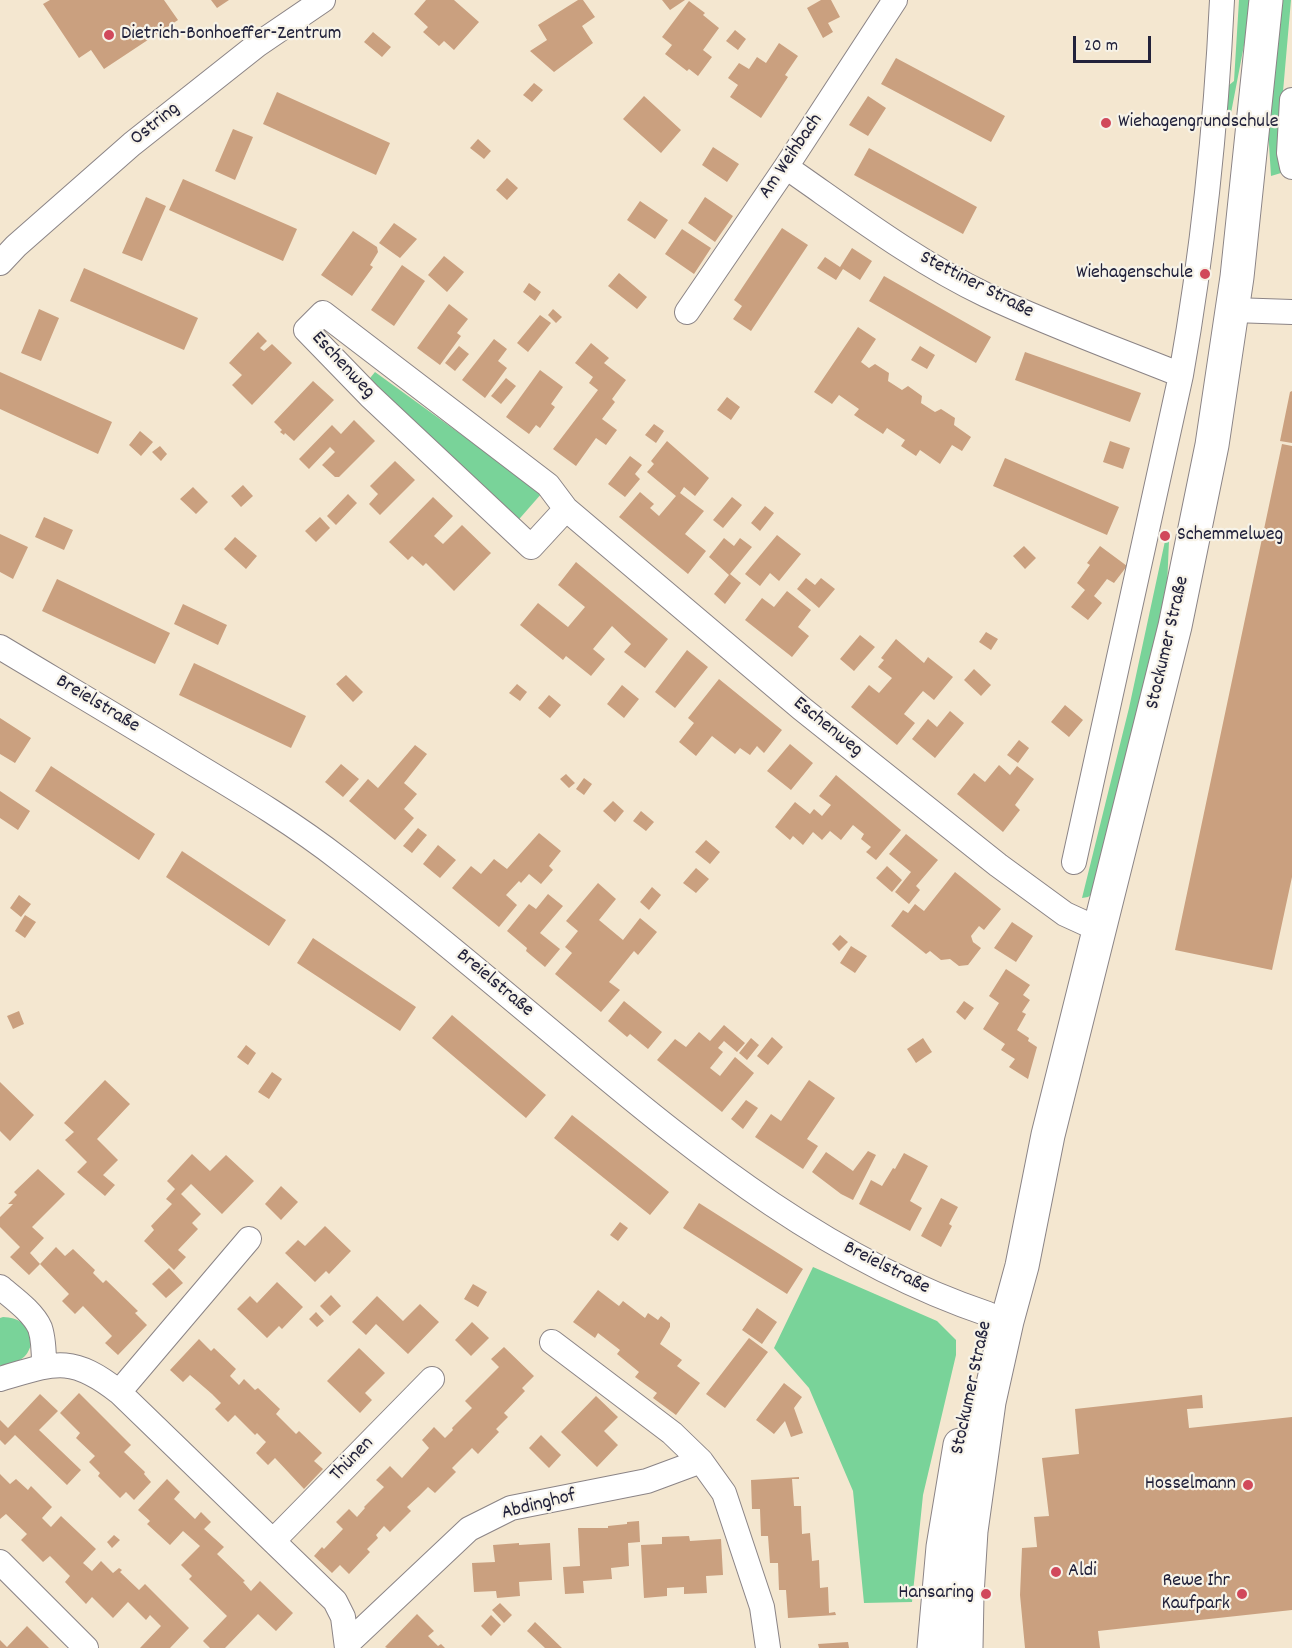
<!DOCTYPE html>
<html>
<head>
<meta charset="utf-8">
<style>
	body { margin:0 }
	#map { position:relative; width:1292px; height:1648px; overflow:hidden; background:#f4e7d0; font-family:Dekko,sans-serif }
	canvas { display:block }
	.scale { position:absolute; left:1073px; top:36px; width:78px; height:27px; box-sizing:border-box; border:3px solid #22223b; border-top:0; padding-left:8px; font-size:18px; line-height:21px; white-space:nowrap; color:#22223b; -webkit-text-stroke:4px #f7f3e8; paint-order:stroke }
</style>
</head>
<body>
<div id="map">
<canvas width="1292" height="1648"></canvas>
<div class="scale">20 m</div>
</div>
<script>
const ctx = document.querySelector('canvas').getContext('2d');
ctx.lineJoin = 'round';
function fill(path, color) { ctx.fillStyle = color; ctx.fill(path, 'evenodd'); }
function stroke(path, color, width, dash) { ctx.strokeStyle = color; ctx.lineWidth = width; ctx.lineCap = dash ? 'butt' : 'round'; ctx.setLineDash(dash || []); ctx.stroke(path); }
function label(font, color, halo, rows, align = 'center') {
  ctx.font = font + ' Dekko,sans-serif'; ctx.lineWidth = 4.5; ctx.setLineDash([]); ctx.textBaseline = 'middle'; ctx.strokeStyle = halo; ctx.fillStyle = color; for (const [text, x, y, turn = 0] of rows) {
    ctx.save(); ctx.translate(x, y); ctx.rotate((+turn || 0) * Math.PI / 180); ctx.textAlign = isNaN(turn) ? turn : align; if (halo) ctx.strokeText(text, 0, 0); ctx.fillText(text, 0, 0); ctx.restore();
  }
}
fill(new Path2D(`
	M1239,0H1251L1249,19L1231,113L1221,109L1222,91L1234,81Z
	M1282,0H1291L1278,149L1281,173L1271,176L1268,129Z
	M375,372L542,493L514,525L366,383Z
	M1165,541H1169L1167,587L1138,713L1092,894L1088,897L1082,898L1129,708Z
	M813,1267L937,1321L956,1340V1355L923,1495L912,1602L864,1603L853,1491L809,1388L774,1348Z
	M3,1317C19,1318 25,1323 33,1337C28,1360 21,1361 0,1366V1318Z`), '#79d399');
fill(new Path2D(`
	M50,0H164L178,20L104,69L91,50L79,58L43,4Z
	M211,0H229L217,8Z
	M426,0H454L479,22L454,50L444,41L439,46L423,32L428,27L414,14Z
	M578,0H583L595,17L582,26L593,43L554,72L530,51L547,40L538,25Z
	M662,0H685L670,10Z
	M821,0H831L840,17L828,23L833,32L823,38L807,8Z
	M689,1L705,13L703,15L719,28L703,50L712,57L698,76L689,69L687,71L665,54L672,45L662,37Z
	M735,30L746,39L738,50L726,41Z
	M373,32L391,47L382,57L364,42Z
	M779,43L798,56L785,75L788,77L761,118L730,97L738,85L728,78L739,63L749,69L757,57L766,63Z
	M896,58L1005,116L991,142L881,84Z
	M534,83L543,90L532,102L523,95Z
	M277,92L390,143L376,175L263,124Z
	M644,96L681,130L661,153L623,119Z
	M868,96L886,108L868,136L849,125Z
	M233,129L253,137L235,180L215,171Z
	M478,139L491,151L484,159L470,148Z
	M713,147L739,164L727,182L702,165Z
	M869,148L977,207L963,234L854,175Z
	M507,178L518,188L507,200L496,190Z
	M183,179L297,229L283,261L169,210Z
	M146,197L166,206L142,261L122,253Z
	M705,197L733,216L715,242L688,223Z
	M640,201L668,220L655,239L627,220Z
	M394,223L417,239L400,258L379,243Z
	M782,228L808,245L751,331L733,319L742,306L734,300Z
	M682,229L711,248L694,274L665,254Z
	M353,231L377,247L378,252L370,265L373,267L352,296L321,275Z
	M852,248L872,261L860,280L843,269L836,280L817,268L825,257L840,267Z
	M444,256L464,272L447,292L428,275Z
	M402,265L425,281L394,326L371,310Z
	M84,268L198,318L184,350L70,301Z
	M619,273L647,297L637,309L608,286Z
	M884,276L991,337L976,363L869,301Z
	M529,283L541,292L535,301L523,292Z
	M449,304L468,319L457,333L461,336L440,365L417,348Z
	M39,309L59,318L41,361L21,353Z
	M553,309L562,317L556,323L548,315Z
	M540,315L551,323L528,352L517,343Z
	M858,327L876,339L861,362L869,368L875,364L889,373L888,381L902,390L908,386L922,396L921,403L935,412L941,409L955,418L954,425L971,437L962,451L952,445L940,464L920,450L916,456L901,446L905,440L887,428L883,434L854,415L859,409L839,395L832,404L814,392Z
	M258,332L267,341L260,348L264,351L272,344L292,363L252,405L232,385L242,375L229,363Z
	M494,339L507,349L498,361L507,368L485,398L462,380Z
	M591,343L609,358L604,363L626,380L612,399L615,402L602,419L617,430L606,445L596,438L576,466L553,449L598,390L589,383L593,377L575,363Z
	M459,346L469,354L455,371L445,363Z
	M920,346L935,355L927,369L911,360Z
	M1025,352L1141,393L1130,422L1015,380Z
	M540,370L563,387L551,404L555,407L540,428L536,425L529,434L506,417Z
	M0,372L112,422L98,454L0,409Z
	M506,378L516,386L501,404L491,396Z
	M313,381L334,400L294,441L285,433L284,435L280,432L282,430L274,422Z
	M1292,391V443L1280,441L1290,392Z
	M727,397L740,407L731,420L717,410Z
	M354,420L375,441L339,477H335L322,465L335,452L330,447L309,469L299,459L332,425L341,434Z
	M654,424L664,431L656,443L645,435Z
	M140,431L153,442L141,456L129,445Z
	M667,441L709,478L695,496L684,487L680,493L704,511L685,534L706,551L688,574L619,517L640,492L654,504L650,508L659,516L676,496L647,472L654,464L651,461Z
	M1110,441L1130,448L1123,469L1103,462Z
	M1282,444L1292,446V877L1272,970L1175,950Z
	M160,446L167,454L161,461L152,452Z
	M630,456L642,465L635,474L640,479L625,497L608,484Z
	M1005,458L1119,507L1107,535L993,486Z
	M395,461L415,480L380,515L369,504L378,494L370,486Z
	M243,485L253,496L241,507L231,496Z
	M193,487L208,502L196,514L180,499Z
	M348,494L357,503L336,525L327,516Z
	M433,497L453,516L434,536L443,544L462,525L491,553L454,591L426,563L423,566L412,556L408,560L389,542Z
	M732,497L742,505L723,528L713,520Z
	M765,506L774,513L760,531L751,523Z
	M44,517L73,530L64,550L35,537Z
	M320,517L330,528L316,542L305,531Z
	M0,534L28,547L13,579L0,572Z
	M777,535L801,554L779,581L770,573L760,586L745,574Z
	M235,537L257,556L246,569L224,549Z
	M724,538L734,546L740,538L752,547L730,574L741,583L725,604L714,594L729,575L709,557Z
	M1024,546L1036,558L1025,569L1013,556Z
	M1100,546L1127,566L1114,583L1107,579L1094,596L1102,603L1088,620L1071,607L1085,590L1077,583L1090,565L1087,563Z
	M576,562L668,639L645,668L624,652L631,644L612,626L593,649L605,659L591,676L566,656L563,660L520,625L538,603L568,627L585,607L558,585Z
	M806,578L815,585L821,578L835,589L819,608L797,589Z
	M57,579L170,633L155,664L42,611Z
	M787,591L811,610L798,627L809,636L792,657L745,620L762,598L774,607Z
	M183,604L227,625L218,645L174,624Z
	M986,632L998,639L991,650L979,642Z
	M860,635L875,647L854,671L840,659Z
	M896,639L924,663L928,657L953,677L934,700L923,691L917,698L904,714L915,723L897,745L851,707L869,685L879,693L892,678L878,667L884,660L881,658Z
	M687,650L708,667L675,708L655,692Z
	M194,663L306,716L291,748L179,695Z
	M974,669L991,685L981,696L964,680Z
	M346,675L363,692L353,702L336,684Z
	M719,679L782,730L764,753L757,746L750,755L740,748L735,754L712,736L696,756L679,742L694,723L688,718Z
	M517,684L527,692L520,701L509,693Z
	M622,685L639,699L624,718L607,704Z
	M549,695L561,705L550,718L538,708Z
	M1065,705L1083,720L1069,737L1051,722Z
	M950,711L964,723L935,758L912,739L928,719L937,727Z
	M0,718L31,738L15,763L0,754Z
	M1019,740L1029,748L1018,763L1007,755Z
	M790,744L813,763L791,790L767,771Z
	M415,745L427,754L404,783L417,794L404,809L414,818L395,840L349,801L368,779L378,788Z
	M341,764L359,779L343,797L325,782Z
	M999,765L1010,775L1017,766L1034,779L1015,805L1020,810L1003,832L957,794L974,773L985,782Z
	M51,766L155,834L139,860L35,791Z
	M566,774L575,783L569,788L560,779Z
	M836,775L901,830L876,860L866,852L871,847L861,839L864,834L853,825L841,840L830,831L822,840L813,832L803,845L793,836L790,840L775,827L795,802L810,814L814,809L822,816L831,805L819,796Z
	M584,778L592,784L584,795L576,789Z
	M0,791L30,811L18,830L0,818Z
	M613,801L624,811L615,822L603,811Z
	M641,811L654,822L646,831L633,821Z
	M418,828L427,835L412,853L403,846Z
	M539,833L561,851L549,866L553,870L541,884L529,874L521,883L519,881L506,895L517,905L499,927L452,888L471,866L481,874L494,859L507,869Z
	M906,834L938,860L916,886L920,890L909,904L895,892L911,872L889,854Z
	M706,840L720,852L710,864L695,852Z
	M438,845L456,860L440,878L423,864Z
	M182,851L286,920L269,946L166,877Z
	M887,866L902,880L892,892L876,878Z
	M696,868L709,879L696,893L683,883Z
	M955,872L1001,909L984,930L979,926L971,936L973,942L981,948L968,965L959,966L950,959L941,960L930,951L926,954L891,926L903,910L908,913L915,904L924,911Z
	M598,883L616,899L599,920L623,940L640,918L657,932L638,955L634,951L609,982L620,990L601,1012L555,974L572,953L565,947L578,931L566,921Z
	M652,887L661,895L649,910L640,902Z
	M548,894L563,906L540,933L560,949L545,967L526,951L527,948L507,931L529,904L536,909Z
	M19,895L31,904L21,917L10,908Z
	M25,915L36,922L25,938L15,931Z
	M1012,922L1033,936L1016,962L994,948Z
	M840,935L848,942L839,951L832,944Z
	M313,938L416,1007L400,1031L297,963Z
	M851,946L867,956L855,973L840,963Z
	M1006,969L1030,985L1023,995L1030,1000L1022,1012L1026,1014L1017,1030L1029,1038L1028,1041L1037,1047L1028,1079L1009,1067L1015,1059L1001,1050L1005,1044L983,1029L999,1003L989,996Z
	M624,1001L662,1032L648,1049L630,1034L627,1037L608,1021Z
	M964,1001L974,1008L965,1020L956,1012Z
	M19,1011L24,1024L13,1029L7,1016Z
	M452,1015L546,1095L526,1118L432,1038Z
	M724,1025L745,1043L737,1052L724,1041L718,1048L723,1052L710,1068L720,1076L735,1057L754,1073L722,1112L657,1060L675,1039L686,1047L699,1032L710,1041Z
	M772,1037L783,1047L768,1065L757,1056Z
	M751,1038L759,1045L747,1060L739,1053Z
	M923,1038L932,1052L916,1063L907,1049Z
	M246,1045L256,1053L248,1065L237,1057Z
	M272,1072L282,1079L269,1099L258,1092Z
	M105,1080L130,1104L97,1139L118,1160L103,1175L115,1185L105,1196L77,1172L87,1162L65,1140L74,1132L64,1123Z
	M809,1080L835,1098L807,1139L818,1146L803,1169L755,1137L771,1114L781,1121Z
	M0,1082L34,1115L10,1141L0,1131Z
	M746,1100L758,1108L743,1129L731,1119Z
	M572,1115L669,1192L650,1215L554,1138Z
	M868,1151L876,1155L853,1200L841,1194L812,1172L826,1152L853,1171Z
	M904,1153L928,1166L910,1201L922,1208L910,1231L859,1204L871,1180L882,1186L893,1168L895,1169Z
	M192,1154L210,1171L226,1155L254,1181L222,1214L191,1184L181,1194L201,1214L192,1223L198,1229L178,1250L186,1257L174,1270L144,1241L154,1230L151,1226L172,1204L166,1199L175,1189L167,1181Z
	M38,1169L65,1194L32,1227L44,1238L30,1253L40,1264L56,1247L65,1256L73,1249L95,1270L93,1273L103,1283L106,1280L138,1311L135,1313L147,1325L118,1355L105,1343L112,1336L83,1306L75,1314L62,1301L69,1294L40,1264L29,1275L10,1257L20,1247L0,1227V1217L13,1204H8L17,1195L14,1192Z
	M281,1186L298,1202L281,1220L265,1204Z
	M941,1198L958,1207L949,1224L952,1226L941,1247L921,1236Z
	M699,1203L803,1269L787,1294L683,1228Z
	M620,1222L628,1228L618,1241L610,1235Z
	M325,1226L351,1251L329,1274L326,1271L315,1282L285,1253L298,1240L305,1246Z
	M169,1268L183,1283L166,1298L152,1284Z
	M277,1282L303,1307L282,1329L279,1326L267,1338L237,1309L250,1296L257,1303Z
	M473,1284L487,1292L478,1307L464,1299Z
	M598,1290L619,1306L623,1301L645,1318L648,1313L658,1320L661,1316L670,1323V1327L660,1344L682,1360L677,1366L700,1383L676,1415L653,1398L657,1393L635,1377L639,1372L617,1354L620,1350L598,1333L595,1338L573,1322Z
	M331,1295L341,1306L330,1316L320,1306Z
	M377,1296L403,1321L420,1304L439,1322L408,1354L376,1324L366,1335L352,1322Z
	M757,1308L777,1322L762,1344L742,1330Z
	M316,1312L324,1321L317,1327L309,1319Z
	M472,1322L489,1338L471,1356L455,1340Z
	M749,1338L768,1352L725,1408L706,1394Z
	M199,1339L211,1351L214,1348L236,1369L230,1376L239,1385L244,1379L255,1390L258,1388L280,1409L276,1414L296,1434L299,1431L322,1453L314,1461L323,1469L304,1489L275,1458L268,1465L256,1453L266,1442L257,1433L255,1435L235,1415L228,1422L215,1409L221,1403L212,1394L190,1375L183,1382L170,1370Z
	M504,1347L534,1376L522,1388L525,1391L504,1413L508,1417L496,1429L499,1432L478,1454L472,1448L452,1468L456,1472L435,1493L428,1487L419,1496L407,1507L411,1511L390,1532L384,1526L376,1535L378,1538L367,1549L370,1552L349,1574L340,1565L332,1573L314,1556L322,1547L324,1549L343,1529L336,1522L349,1509L357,1517L365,1508L364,1507L384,1487L376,1480L390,1466L402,1478L429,1448L422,1440L434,1427L445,1438L453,1430L452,1428L472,1408L465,1401L499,1367L491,1359Z
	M359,1348L385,1373L365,1393L372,1400L360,1413L327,1381Z
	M784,1383L802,1397L794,1408L803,1433L791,1437L785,1421L774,1434L756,1420Z
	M79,1393L131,1445L124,1452L145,1472L144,1474L151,1482L134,1500L126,1492L120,1498L98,1476L100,1473L89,1462L95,1456L76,1438L80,1433L60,1413Z
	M40,1394L58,1411L39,1430L81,1470L67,1485L15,1435L5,1445L0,1440V1420L8,1428Z
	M1202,1395L1203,1408L1187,1409L1189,1428L1292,1417V1610L1098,1631L1100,1648H1025L1020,1595L1022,1548L1037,1547L1034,1517L1049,1516L1042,1458L1079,1454L1075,1409Z
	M596,1396L618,1417L604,1431L618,1445L597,1467L561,1432Z
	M541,1435L561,1455L549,1468L529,1448Z
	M0,1474L10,1484L16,1479L28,1490L31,1486L52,1507L42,1518L51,1527L61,1516L96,1549L83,1563L92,1571L101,1561L113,1573L119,1568L122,1570L120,1572L139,1590L145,1584L189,1628L170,1648H140L161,1626L150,1615L146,1620L128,1602L113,1618L92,1597L86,1604L65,1582L70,1576L50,1556L43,1562L21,1540L27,1534L6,1514L0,1519Z
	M799,1477V1479H792L794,1506H801L802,1534L810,1533L812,1561L819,1560L820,1588L828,1587L829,1613L835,1612L836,1615L788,1618L786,1590H779L778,1563H770L768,1536H761L760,1509H752L751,1480Z
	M167,1479L180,1492L174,1499L195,1519L201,1512L211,1522L204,1529L224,1547L217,1554L245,1581L243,1582L251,1591L260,1581L293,1613L276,1631L258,1614L225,1648H210L203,1641L227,1616L189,1579L192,1576L181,1565L200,1546L183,1531L170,1545L147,1524L150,1521L138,1510Z
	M639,1521L640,1542L628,1543L629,1566L611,1568L612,1579L583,1581L584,1593L565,1594L563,1567L580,1566L578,1528H608V1526L627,1524V1522Z
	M114,1535L120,1540L112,1548L107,1542Z
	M689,1536L690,1541L721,1539L723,1575L706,1576L707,1593L684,1594V1587L667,1588V1596L644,1598L641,1545L662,1544V1537Z
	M519,1543V1545L550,1543L552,1580L519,1582L520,1596L497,1598L496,1591L474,1592L472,1563L495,1562L493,1545Z
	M500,1603L512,1615L504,1623L492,1610Z
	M417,1614L434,1631L428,1636L438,1646L441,1644L445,1648H387L385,1647Z
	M491,1615L501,1625L491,1636L481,1626Z
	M535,1622L562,1648H545L527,1631Z
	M27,1626L49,1648H0V1640L7,1647Z
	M848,1642L849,1648H819L818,1644Z`), '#caa07f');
const street = new Path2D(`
	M1292,100L1289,153L1292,167
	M786,167C851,212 915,261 986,295C1050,325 1116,349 1181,375
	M0,263L16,246L132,144L257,45L323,0
	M1233,310L1292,312
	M687,312L786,167L895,0
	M566,509L531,547L370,396L306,330L323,313L548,485L566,509L801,708L998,865L1065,914L1100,930
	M0,647C65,686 131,725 196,765C246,795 296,825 342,861C423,923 501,990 579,1055C703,1159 833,1262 988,1314
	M1074,862L1181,375C1203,251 1216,126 1222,0
	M0,1287C13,1298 33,1312 40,1328C44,1340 44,1354 44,1366
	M552,1342L672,1433L701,1461
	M0,1379C54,1363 71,1354 119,1392L335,1601L343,1617L347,1648
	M119,1392L249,1239
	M273,1541L432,1379
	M0,1562L86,1648
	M347,1644L469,1529L511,1508L647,1481L701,1461L724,1493L762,1607L768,1648`);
const secondary = new Path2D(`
	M934,1648L943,1547L960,1445
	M966,1648L967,1595L971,1531L989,1402L1007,1321L1022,1266L1048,1135L1175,626L1212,445L1237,277L1266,0`);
stroke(street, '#8b8486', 26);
stroke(secondary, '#8b8486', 35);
stroke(street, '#fff', 24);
stroke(secondary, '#fff', 33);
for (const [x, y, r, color] of [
	[109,35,6,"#d1495b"],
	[1106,123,6,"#d1495b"],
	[1205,274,6,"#d1495b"],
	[1165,536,6,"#d1495b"],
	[1248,1485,6,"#d1495b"],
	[1056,1572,6,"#d1495b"],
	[986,1594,6,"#d1495b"],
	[1242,1594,6,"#d1495b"]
]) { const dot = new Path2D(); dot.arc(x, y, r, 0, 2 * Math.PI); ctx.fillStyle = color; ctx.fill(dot); stroke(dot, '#f7f3e8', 2); }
label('20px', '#22223b', '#f7f3e8', [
	["Dietrich-Bonhoeffer-Zentrum",121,35],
	["Wiehagengrundschule",1118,123],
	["Wiehagenschule",1193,274,"right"],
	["Schemmelweg",1177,536],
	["Hosselmann",1236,1485,"right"],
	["Aldi",1068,1572],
	["Rewe Ihr",1230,1582,"right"],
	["Kaufpark",1230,1605,"right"],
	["Hansaring",974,1594,"right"]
], 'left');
label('20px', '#22223b', '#f7f3e8', [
	["Ostring",156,125,-39],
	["Am Weihbach",792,157,-56],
	["Stettiner Straße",976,286,27],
	["Eschenweg",342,366,47],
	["Stockumer Straße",1169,643,-77],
	["Breielstraße",97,705,31],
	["Eschenweg",827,728,39],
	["Breielstraße",494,984,40],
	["Breielstraße",886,1269,27],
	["Stockumer Straße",973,1388,-78],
	["Thünen",353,1460,-46],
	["Abdinghof",539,1506,-14]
]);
</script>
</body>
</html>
